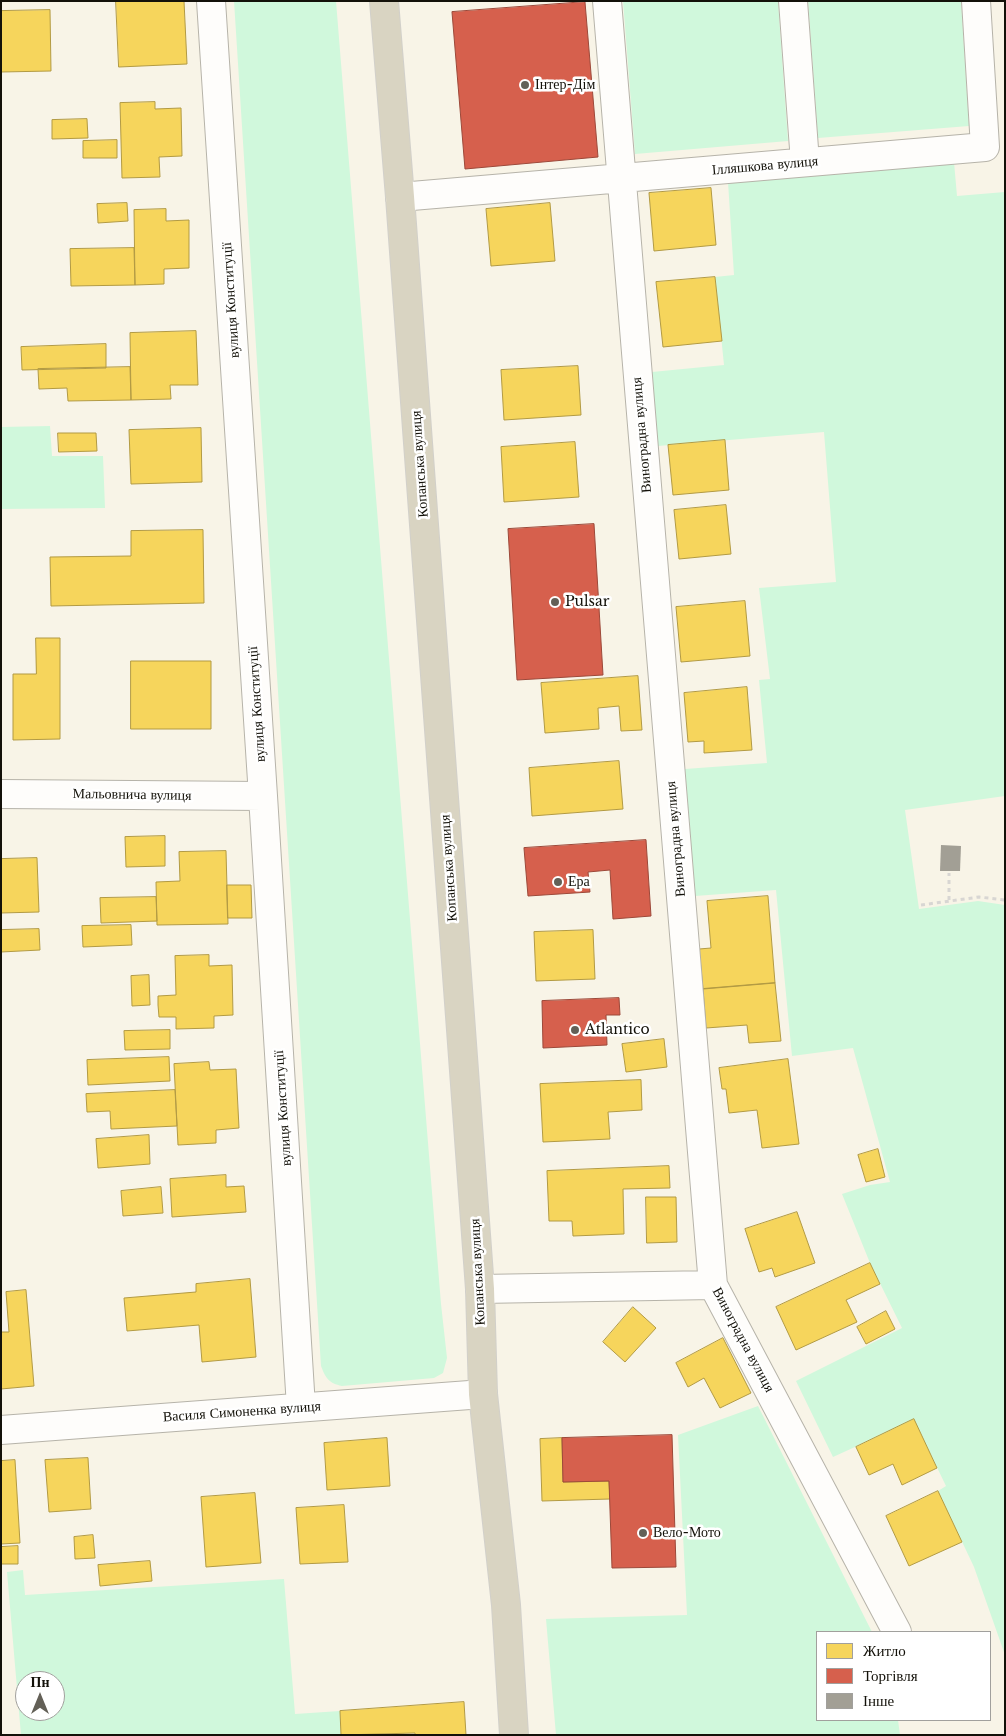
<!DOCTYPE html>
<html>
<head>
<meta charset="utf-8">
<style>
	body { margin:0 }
	#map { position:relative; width:1006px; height:1736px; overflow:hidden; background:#f8f4e7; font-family:"Libre Baskerville",serif }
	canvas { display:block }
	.frame { position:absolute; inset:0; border:2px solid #131109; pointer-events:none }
	.legend { position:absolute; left:816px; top:1631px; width:175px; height:90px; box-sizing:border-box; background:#fff; border:1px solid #a1a09d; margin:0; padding:6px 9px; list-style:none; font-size:15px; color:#131109 }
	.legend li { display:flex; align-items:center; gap:10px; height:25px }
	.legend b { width:25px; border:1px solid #a1a09d }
	.north { position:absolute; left:15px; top:1671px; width:50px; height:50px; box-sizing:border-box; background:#fff; border:1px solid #a1a09d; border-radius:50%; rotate:0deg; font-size:14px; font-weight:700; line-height:20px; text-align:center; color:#131109 }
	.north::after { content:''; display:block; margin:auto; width:18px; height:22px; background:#636057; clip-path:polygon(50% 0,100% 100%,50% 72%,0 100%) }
</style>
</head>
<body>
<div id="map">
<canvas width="1006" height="1736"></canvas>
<div class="frame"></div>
<ul class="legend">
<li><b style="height:14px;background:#f6d55c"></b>Житло</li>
<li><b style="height:14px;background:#d6604d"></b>Торгівля</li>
<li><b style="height:14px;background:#a29f95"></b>Інше</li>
</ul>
<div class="north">Пн</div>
</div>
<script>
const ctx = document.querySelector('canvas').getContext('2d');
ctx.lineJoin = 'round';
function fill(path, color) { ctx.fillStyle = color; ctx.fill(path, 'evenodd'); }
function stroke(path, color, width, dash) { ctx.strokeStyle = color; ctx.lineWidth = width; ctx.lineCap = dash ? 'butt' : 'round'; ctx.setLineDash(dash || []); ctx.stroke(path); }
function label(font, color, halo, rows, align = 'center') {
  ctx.font = font + ' "Libre Baskerville",serif'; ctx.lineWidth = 5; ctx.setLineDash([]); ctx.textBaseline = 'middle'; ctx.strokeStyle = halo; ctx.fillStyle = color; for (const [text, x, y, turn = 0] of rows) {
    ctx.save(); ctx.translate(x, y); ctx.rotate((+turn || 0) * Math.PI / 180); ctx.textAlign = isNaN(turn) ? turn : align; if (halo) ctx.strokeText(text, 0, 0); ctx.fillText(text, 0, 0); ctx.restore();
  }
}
fill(new Path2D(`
	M234,1H336L441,1304L447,1358L443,1373L434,1378L342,1386C329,1383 326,1379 321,1366Z
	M623,1H778L788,141L635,154Z
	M808,1H961L969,126L818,138Z
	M954,162L957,196L1005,192V796L905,810L919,909L978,901L1005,905V1655L974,1567L938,1491L946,1486L914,1420L833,1457L796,1381L902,1328L870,1263L842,1194L870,1185L890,1182L853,1048L792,1056L776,890L695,896L685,769L767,763L759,680L770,679L759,588L836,582L824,432L658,446L652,372L724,365L715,277L734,275L728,182Z
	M50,426L52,456H103L105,508L1,509V427Z
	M758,1406L872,1632H817V1720H898L900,1735H556L546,1619L687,1615L678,1435Z
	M23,1570L25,1595L284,1579L295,1714L340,1711L341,1735H21L7,1572ZM25,1681H55V1711H25Z`), '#d0f8dc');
const homes = new Path2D(`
	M116,1H184L187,64L119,67Z
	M50,10L51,71L1,72V11Z
	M155,102V109L181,108L182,156L159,157L160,177L122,178L120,103Z
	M87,119L88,138L52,139V120Z
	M117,140V158H83V141Z
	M711,188L716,245L654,251L649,193Z
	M127,203L128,221L98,223L97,204Z
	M550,203L555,261L491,266L486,209Z
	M166,209V221L189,220V268L164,269V284L135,285L134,210Z
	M134,248L135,285L71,286L70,249Z
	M715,277L722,341L663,347L656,282Z
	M196,331L198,385H170L171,399L131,400L130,333Z
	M106,344V368L22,370L21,347Z
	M578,366L581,415L504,420L501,370Z
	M130,367L131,400L68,401L67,388L39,389L38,369Z
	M201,428L202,482L131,484L129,430Z
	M58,433H96L97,451L59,452Z
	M725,440L729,490L673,495L668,445Z
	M575,442L579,497L504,502L501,447Z
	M726,505L731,554L679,559L674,510Z
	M203,530L204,603L51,606L50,557L131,556V531Z
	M745,601L750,656L681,662L676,607Z
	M36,638H60V739L13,740V674H36Z
	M131,661H211V729H131Z
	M638,676L642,730L621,731L619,706L598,708L599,729L545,733L541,683Z
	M747,687L752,750L704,753V741L688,742L684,693Z
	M619,761L623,809L532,816L529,768Z
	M165,836V866L126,867L125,837Z
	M226,851L228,924L157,925L156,882L180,881L179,852Z
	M37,858L39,912L1,913V859Z
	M227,885H251L252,918H228Z
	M768,896L775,983L703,989L699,949L711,948L707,901Z
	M156,897L157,921L101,923L100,898Z
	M131,925L132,945L83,947L82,926Z
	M39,929L40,950L1,952V930Z
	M593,930L595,979L536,981L534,932Z
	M209,955V966L232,965L233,1015L214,1016V1028L176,1029V1017H159L158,1005V996L176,995L175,956Z
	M149,975L150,1005L132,1006L131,976Z
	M775,983L781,1041L749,1043L747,1025L706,1028L703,989Z
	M170,1030V1049L125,1050L124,1031Z
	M664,1039L667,1067L626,1072L622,1044Z
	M169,1057L170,1081L88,1085L87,1060Z
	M788,1059L799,1144L762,1148L757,1110L729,1113L726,1089H722L719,1068Z
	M209,1062L210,1070L236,1069L239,1128L216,1130V1143L178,1145L174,1064Z
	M641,1080L642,1110L608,1112L610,1139L543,1142L540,1084Z
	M175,1090L177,1126L111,1129L110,1111L87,1112L86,1094Z
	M149,1135L150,1164L98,1168L96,1139Z
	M878,1149L885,1177L866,1182L858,1155Z
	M669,1166L670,1188L623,1189L624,1234L573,1236L572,1221H549L547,1171Z
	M226,1175V1187L244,1186L246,1212L172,1217L170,1179Z
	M161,1187L163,1213L123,1216L121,1191Z
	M646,1197H676L677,1242L647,1243Z
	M797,1212L815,1263L775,1277L772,1268L759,1272L745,1229Z
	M870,1263L880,1284L846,1300L857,1322L796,1350L776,1307Z
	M250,1279L256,1357L202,1362L199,1325L127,1331L124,1298L196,1292V1284Z
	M26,1290L34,1386L1,1389V1332H9L6,1292Z
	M633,1307L656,1328L625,1362L603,1342Z
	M886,1311L895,1329L866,1344L857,1327Z
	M723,1338L751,1393L720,1408L704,1378L688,1387L676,1363Z
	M914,1419L937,1468L902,1485L893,1464L869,1475L856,1447Z
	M387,1438L390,1486L327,1490L324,1443Z
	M562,1438L563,1482L609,1481L610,1499L542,1501L540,1439Z
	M88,1458L91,1509L49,1512L45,1460Z
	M15,1460L20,1543L1,1544V1461Z
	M938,1491L962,1542L909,1566L886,1516Z
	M255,1493L261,1563L206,1567L201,1497Z
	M344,1505L348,1562L300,1564L296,1508Z
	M93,1535L95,1558L75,1559L74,1537Z
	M18,1546V1564H1V1547Z
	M150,1561L152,1581L100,1586L98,1565Z
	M464,1702L466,1735H415V1733L341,1735L340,1711Z`);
fill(homes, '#f6d55c');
stroke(homes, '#b29a43', 1);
const shops = new Path2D(`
	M585,2L598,157L465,169L452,12Z
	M594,524L603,675L517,680L508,529Z
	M646,840L651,916L613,919L610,870L588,872L590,892L528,896L524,848Z
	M619,998L620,1015H606L607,1045L543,1048L542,1001Z
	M672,1435L676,1567L612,1568L609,1481L563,1482L562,1438Z`);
fill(shops, '#d6604d');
stroke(shops, '#9c4839', 1);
fill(new Path2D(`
	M941,845L961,846L960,871H940Z`), '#a29f95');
const street = new Path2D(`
	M211,1L263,796L301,1407
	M607,1L713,1285L897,1632
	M793,1L805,162
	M400,197L985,147L976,1
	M1,794L263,796
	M480,1289L713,1285
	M1,1430L483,1394`);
const highway = new Path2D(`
	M384,1L400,197L480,1289L483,1394L506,1605L514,1735`);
stroke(street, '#b6b3a9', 30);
stroke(highway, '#d2d0ca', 30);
stroke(new Path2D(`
	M949,900V873
	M921,905L979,897L1005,900`), '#d8d6d3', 3, [4, 4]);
stroke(street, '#fefdfb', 28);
stroke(highway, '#d9d4c2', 28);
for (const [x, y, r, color] of [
	[525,85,5,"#636057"],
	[555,602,5,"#636057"],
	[558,882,5,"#636057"],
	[575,1030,5,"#636057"],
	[643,1533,5,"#636057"]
]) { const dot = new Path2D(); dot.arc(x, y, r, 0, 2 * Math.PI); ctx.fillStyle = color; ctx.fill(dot); stroke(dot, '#fff', 2); }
label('14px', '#131109', '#fff', [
	["Інтер-Дім",535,85],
	["Pulsar",565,602],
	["Ера",568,882],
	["Atlantico",585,1030],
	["Вело-Мото",653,1533]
], 'left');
label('14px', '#131109', '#fff', [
	["Ілляшкова вулиця",765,166,-5],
	["вулиця Конституції",231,300,-94],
	["Виноградна вулиця",642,435,-95],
	["Копанська вулиця",420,464,-94],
	["вулиця Конституції",257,704,-94],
	["Мальовнича вулиця",132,795,1],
	["Виноградна вулиця",676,839,-95],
	["Копанська вулиця",449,868,-94],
	["вулиця Конституції",283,1108,-94],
	["Копанська вулиця",478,1272,-93],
	["Виноградна вулиця",743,1340,62],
	["Василя Симоненка вулиця",242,1412,-4]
]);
</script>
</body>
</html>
